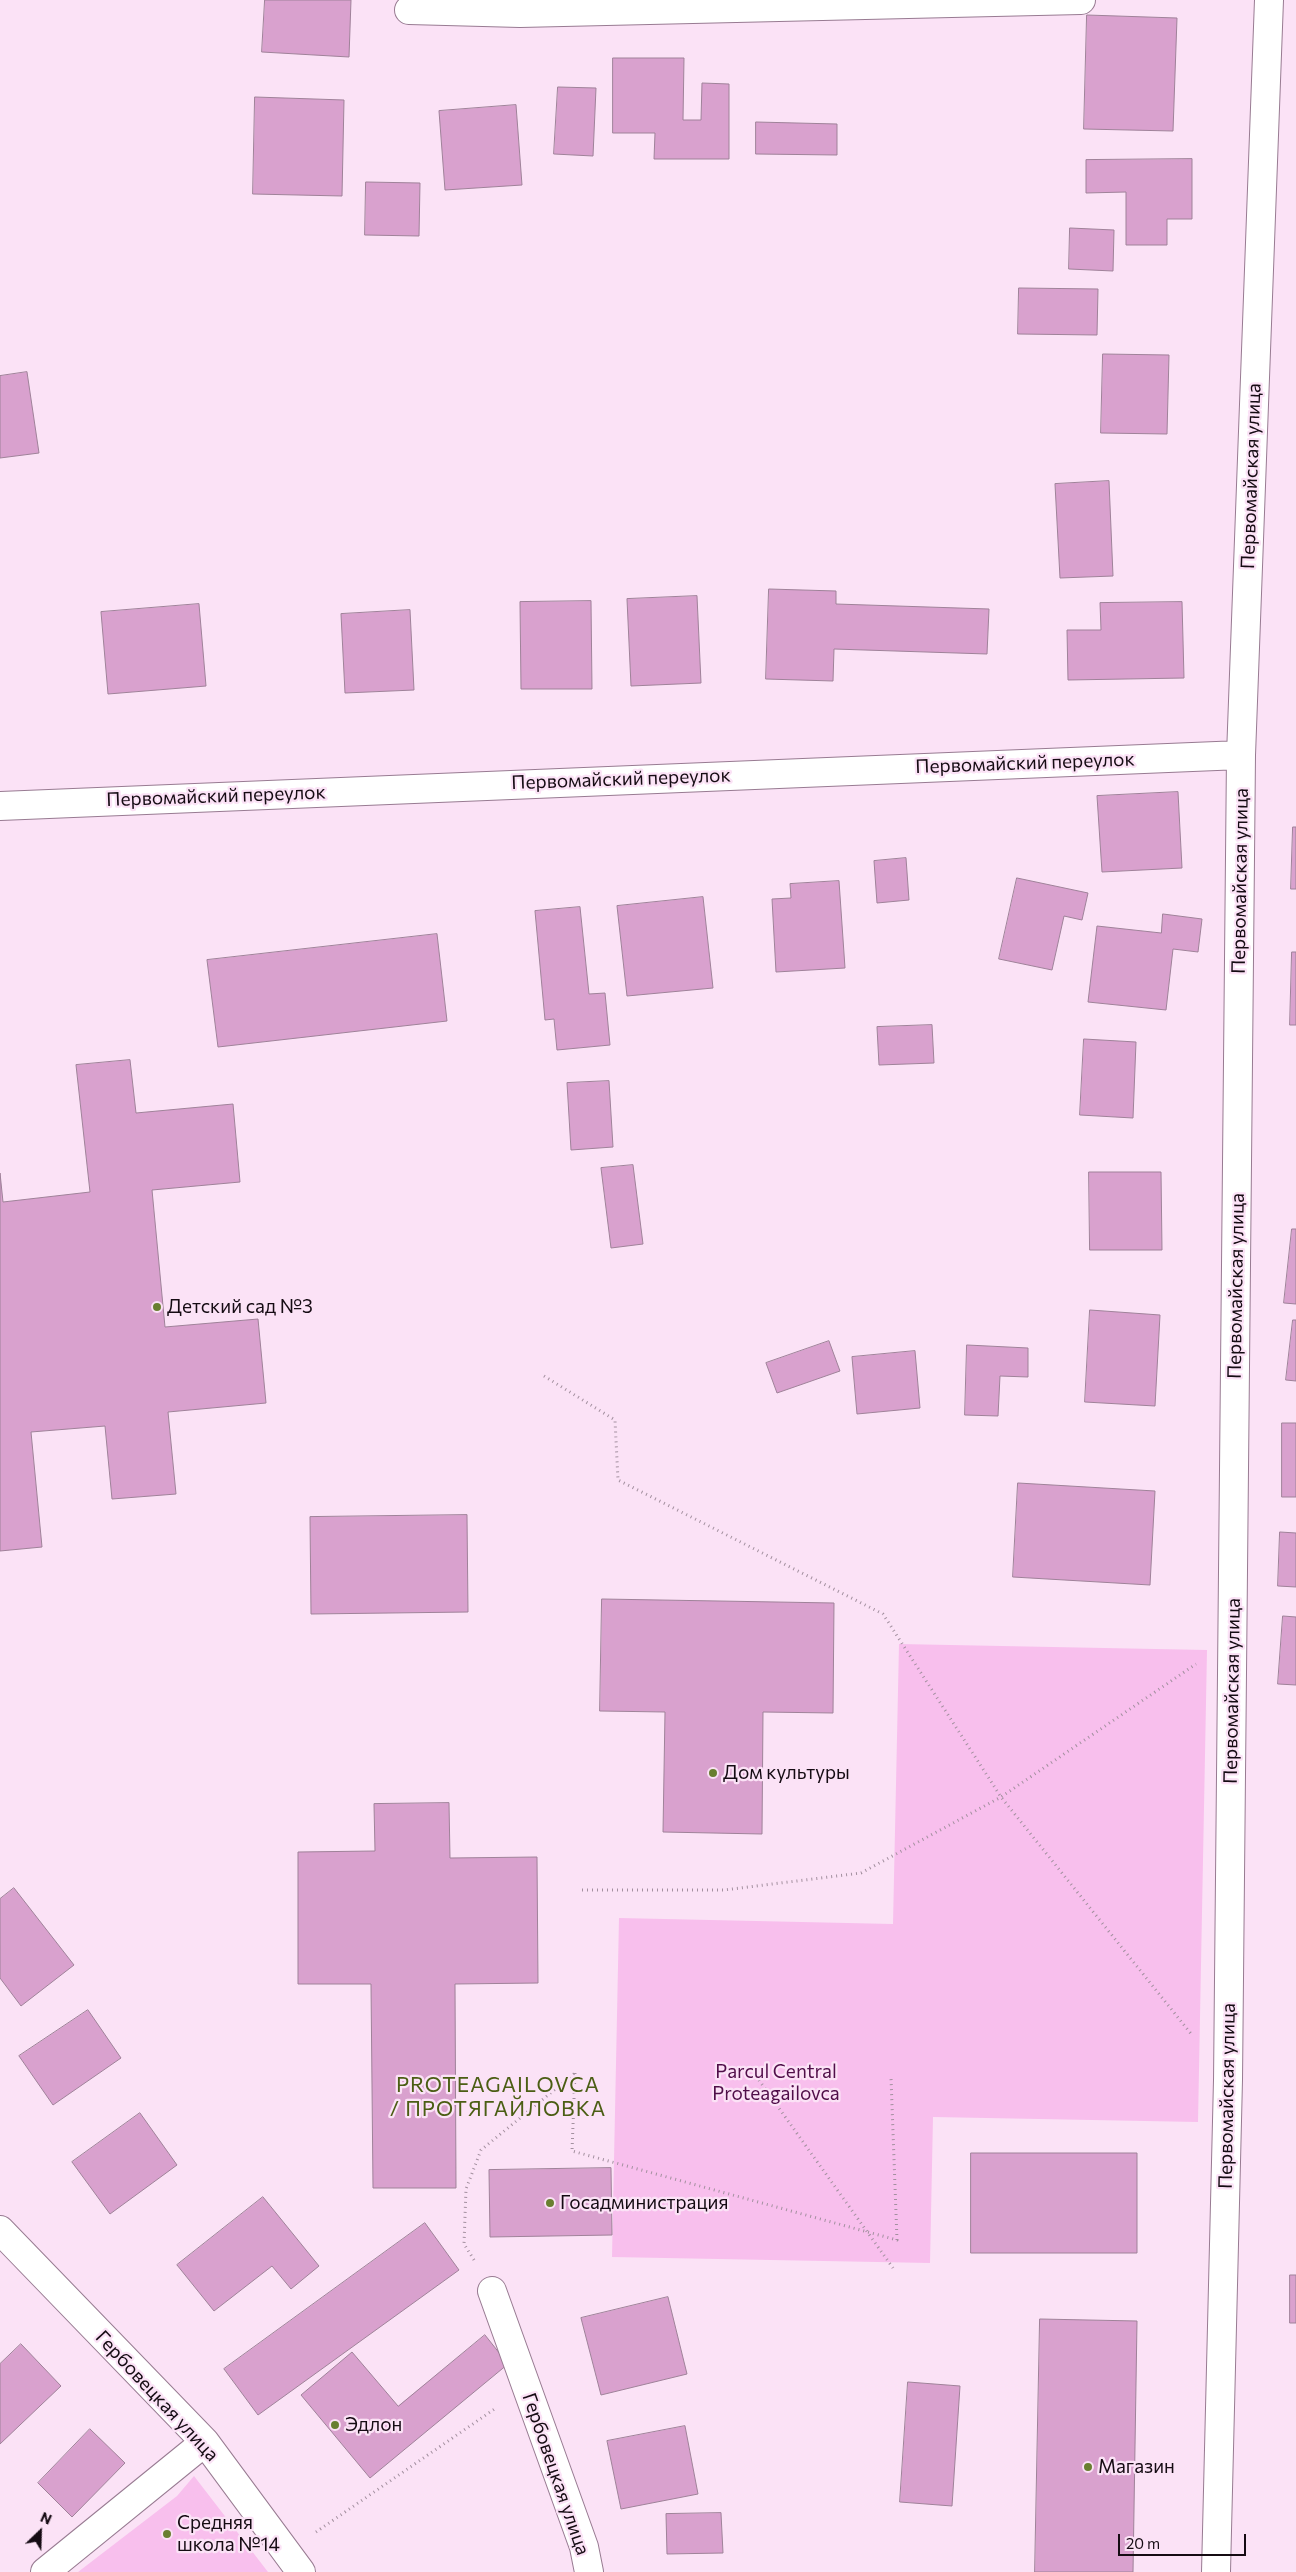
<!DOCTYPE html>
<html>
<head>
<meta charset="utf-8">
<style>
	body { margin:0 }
	#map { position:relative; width:1296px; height:2572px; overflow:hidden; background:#fbe2f6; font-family:Commissioner,sans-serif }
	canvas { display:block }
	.north { position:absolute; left:15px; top:2507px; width:50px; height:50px; -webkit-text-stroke:4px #fbe2f6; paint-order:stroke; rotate:24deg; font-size:14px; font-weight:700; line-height:20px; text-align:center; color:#150b13 }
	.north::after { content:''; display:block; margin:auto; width:18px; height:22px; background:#150b13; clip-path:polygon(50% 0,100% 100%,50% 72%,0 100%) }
	.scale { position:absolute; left:1118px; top:2534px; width:128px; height:22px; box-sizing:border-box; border:2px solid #150b13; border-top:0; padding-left:6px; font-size:15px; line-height:18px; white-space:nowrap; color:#150b13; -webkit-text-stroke:4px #fbe2f6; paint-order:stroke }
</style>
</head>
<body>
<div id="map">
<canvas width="1296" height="2572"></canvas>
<div class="north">N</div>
<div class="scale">20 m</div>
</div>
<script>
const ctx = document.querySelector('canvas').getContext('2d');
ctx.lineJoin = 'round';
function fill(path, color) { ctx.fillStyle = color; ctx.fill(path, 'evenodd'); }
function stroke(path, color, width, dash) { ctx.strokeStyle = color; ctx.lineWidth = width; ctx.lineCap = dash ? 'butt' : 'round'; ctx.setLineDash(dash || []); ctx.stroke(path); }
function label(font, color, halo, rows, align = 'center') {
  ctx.font = font + ' Commissioner,sans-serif'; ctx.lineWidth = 4.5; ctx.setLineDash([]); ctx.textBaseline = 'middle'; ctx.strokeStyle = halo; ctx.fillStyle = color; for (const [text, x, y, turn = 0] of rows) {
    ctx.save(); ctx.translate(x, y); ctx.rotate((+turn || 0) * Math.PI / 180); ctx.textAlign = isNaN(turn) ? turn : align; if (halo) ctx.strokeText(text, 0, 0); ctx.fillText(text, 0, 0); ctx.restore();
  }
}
fill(new Path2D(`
	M899,1644L1207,1650L1198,2122L933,2117L930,2263L612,2257L619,1918L893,1924Z
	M194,2476L268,2572H78L177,2496Z`), '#f8bfed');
const building = new Path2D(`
	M265,0H351L349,57L262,52Z
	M1087,15L1177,18L1173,131L1084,129Z
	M613,58H684L683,120H701L702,83L729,84V159H654L655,133H613Z
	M558,87L596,88L593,156L554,154Z
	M255,97L344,100L342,196L253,194Z
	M516,105L522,185L445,190L439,111Z
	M756,122L837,124V155L756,154Z
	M1192,159V219H1167V245H1126V192L1086,193V160Z
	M366,182L420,183L419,236L365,235Z
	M1070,228L1114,230L1113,271L1069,269Z
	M1019,288L1098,289L1097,335L1018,334Z
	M1103,354L1169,355L1167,434L1101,433Z
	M27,372L39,453L0,458V376Z
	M1109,481L1113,576L1060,578L1055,484Z
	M769,589L836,591V604L989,609L987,654L834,649L833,681L766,679Z
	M697,596L701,683L631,686L627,599Z
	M591,601L592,689H521L520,602Z
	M1182,602L1184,678L1068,680L1067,630H1101L1100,603Z
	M199,604L206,686L108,694L101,612Z
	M410,610L414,690L345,693L341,614Z
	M1178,792L1182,868L1102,872L1097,796Z
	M1293,827H1296V889H1291Z
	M906,858L909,900L877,903L874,861Z
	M1017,878L1088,893L1082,920L1064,916L1052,970L999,959Z
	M839,881L845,968L776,972L772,899L791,898L790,884Z
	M703,897L713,988L627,996L617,906Z
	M580,907L589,994L605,993L610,1045L557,1050L554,1019L545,1020L535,911Z
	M1163,914L1202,919L1198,952L1173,949L1166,1010L1088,1002L1097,926L1161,933Z
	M437,934L447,1021L218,1047L207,960Z
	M1292,952H1296V1025H1290Z
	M932,1025L934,1063L879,1065L877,1027Z
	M1084,1039L1136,1042L1133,1118L1080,1115Z
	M130,1060L136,1113L233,1104L240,1182L152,1190L165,1327L258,1319L266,1403L168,1412L176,1494L112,1499L105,1426L31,1432L42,1547L0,1551V1173L3,1202L90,1192L76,1065Z
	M609,1081L613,1147L571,1150L567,1083Z
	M633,1165L643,1244L611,1248L601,1168Z
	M1089,1172H1161L1162,1250H1090Z
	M1292,1229H1296V1304L1284,1303Z
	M1090,1310L1160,1315L1155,1406L1085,1402Z
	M1293,1320H1296V1381L1286,1380Z
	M829,1341L840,1371L777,1393L766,1363Z
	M967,1345L1028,1348V1377L1000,1376L998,1416L965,1415Z
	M915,1351L920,1408L857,1414L852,1357Z
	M1282,1423H1296V1497H1282Z
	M1018,1483L1155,1491L1150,1585L1013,1577Z
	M467,1515L468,1612L311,1614L310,1517Z
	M1280,1532L1296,1533V1587L1278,1586Z
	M602,1599L834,1603L833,1713L763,1712L762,1834L663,1832L665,1712L600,1711Z
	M1283,1616L1296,1617V1685L1278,1684Z
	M449,1803L450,1858L537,1857L538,1983L455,1984L456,2188H373L371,1984H298V1852L375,1851L374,1804Z
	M14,1888L74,1965L21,2006L0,1978V1899Z
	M88,2010L121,2058L53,2105L19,2056Z
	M140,2113L177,2165L110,2214L72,2162Z
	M971,2153H1137V2253H971Z
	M611,2168L612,2235L490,2237L489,2170Z
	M263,2197L319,2266L291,2289L272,2266L214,2311L177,2265Z
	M425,2223L459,2270L258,2415L224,2369Z
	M1290,2275H1296V2323H1290Z
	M668,2297L687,2374L601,2395L581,2318Z
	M1040,2319L1137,2321L1133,2572H1035Z
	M485,2335L508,2364L370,2478L301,2395L352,2352L398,2406Z
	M21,2344L61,2386L0,2444V2364Z
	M908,2382L960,2386L952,2506L900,2502Z
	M685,2426L698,2494L621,2509L607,2441Z
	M90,2429L125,2463L72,2517L38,2483Z
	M721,2513L723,2553L667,2554L666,2514Z`);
fill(building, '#d9a1ce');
stroke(building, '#9f8299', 1);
const minor = new Path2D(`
	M409,10L520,13L1081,0
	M0,806L1241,755
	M0,2230L205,2442L301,2572
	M492,2291L584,2547L589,2572
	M45,2572L205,2442
	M1216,2572L1228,2080L1241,755L1269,0`);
stroke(minor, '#987b92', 30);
stroke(new Path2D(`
	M544,1376L615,1420L618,1480L883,1614L1001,1797L1192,2035
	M582,1890H724L861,1873L1001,1797L1196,1664
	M575,2073L572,2151L897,2240L891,2078
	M756,2076L893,2268
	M474,2260L464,2244L466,2189L481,2150L575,2073
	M316,2532L496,2408`), '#a3909f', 3, [1, 4]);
stroke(minor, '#fff', 28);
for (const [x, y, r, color] of [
	[157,1307,5,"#697f30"],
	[713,1773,5,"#697f30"],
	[550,2203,5,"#697f30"],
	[335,2425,5,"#697f30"],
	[1088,2467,5,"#697f30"],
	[167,2534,5,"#697f30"]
]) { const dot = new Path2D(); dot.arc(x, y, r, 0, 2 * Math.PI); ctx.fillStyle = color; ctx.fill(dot); stroke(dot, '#fbe2f6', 2); }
label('19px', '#150b13', '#fbe2f6', [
	["Первомайская улица",1251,476,-88],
	["Первомайский переулок",1025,763,-2],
	["Первомайский переулок",621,779,-2],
	["Первомайский переулок",216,796,-2],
	["Первомайская улица",1240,881,-89],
	["Первомайская улица",1236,1286,-89],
	["Первомайская улица",1232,1691,-89],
	["Первомайская улица",1227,2096,-89],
	["Гербовецкая улица",157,2396,47],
	["Гербовецкая улица",556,2474,71]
]);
label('19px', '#150b13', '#fbe2f6', [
	["Детский сад №3",167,1307],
	["Дом культуры",723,1773],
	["Госадминистрация",560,2203],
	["Эдлон",345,2425],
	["Магазин",1098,2467],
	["Средняя",177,2523],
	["школа №14",177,2545]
], 'left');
label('19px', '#500e49', '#fbe2f6', [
	["Parcul Central",776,2072],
	["Proteagailovca",776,2094]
]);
ctx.letterSpacing = '1px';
label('21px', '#4b5e14', '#fbe2f6', [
	["PROTEAGAILOVCA",498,2085],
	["/ ПРОТЯГАЙЛОВКА",498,2109]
]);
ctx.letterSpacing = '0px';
</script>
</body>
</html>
